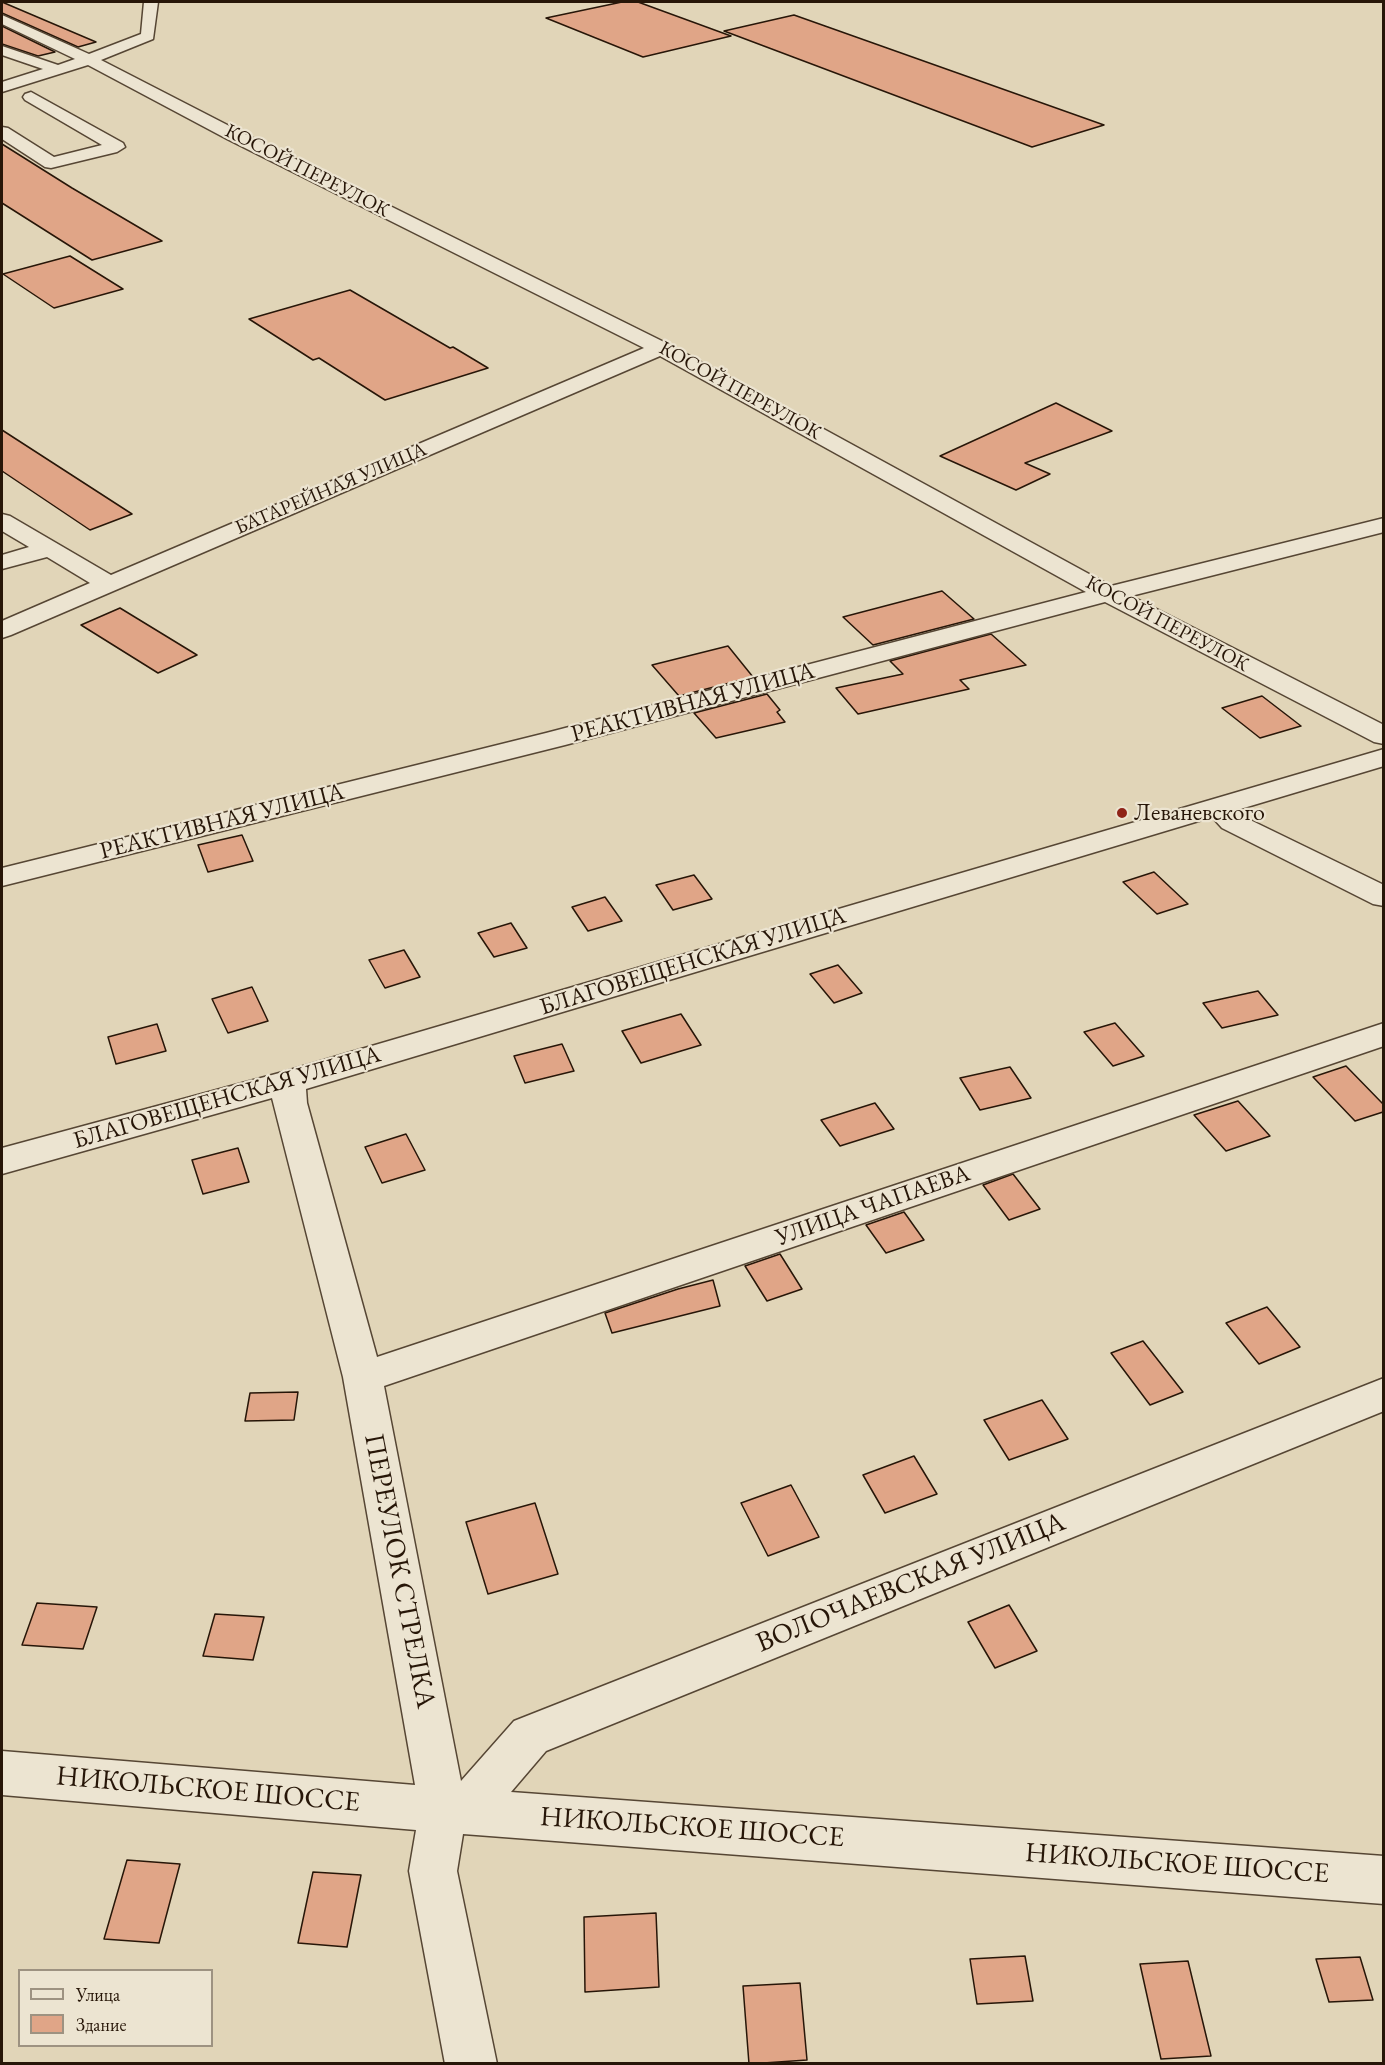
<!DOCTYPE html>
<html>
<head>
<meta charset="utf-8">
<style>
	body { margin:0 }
	#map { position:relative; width:1385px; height:2065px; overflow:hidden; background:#e1d5b8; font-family:"EB Garamond",serif }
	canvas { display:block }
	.frame { position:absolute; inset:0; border:3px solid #271608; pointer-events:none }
	.legend { position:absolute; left:18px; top:1969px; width:195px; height:78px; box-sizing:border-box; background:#ece4d1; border:2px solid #9d9281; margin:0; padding:8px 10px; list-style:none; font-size:18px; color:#271608 }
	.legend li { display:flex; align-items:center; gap:12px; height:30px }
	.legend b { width:30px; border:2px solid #9d9281 }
</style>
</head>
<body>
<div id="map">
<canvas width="1385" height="2065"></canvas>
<div class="frame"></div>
<ul class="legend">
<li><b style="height:8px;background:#ece4d1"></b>Улица</li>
<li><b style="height:16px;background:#e0a587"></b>Здание</li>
</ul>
</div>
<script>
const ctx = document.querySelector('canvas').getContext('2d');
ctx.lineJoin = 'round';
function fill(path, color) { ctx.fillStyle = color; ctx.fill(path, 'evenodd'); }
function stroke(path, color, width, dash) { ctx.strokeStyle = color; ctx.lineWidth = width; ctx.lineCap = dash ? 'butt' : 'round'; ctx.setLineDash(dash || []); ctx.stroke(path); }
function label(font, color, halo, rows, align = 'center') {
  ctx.font = font + ' "EB Garamond",serif'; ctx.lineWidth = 4.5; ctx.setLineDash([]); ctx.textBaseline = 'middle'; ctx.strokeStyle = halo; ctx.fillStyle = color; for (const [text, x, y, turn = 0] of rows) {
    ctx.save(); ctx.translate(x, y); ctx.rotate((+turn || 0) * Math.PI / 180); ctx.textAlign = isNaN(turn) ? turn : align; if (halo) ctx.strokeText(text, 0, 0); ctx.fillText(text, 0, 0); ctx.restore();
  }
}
const building = new Path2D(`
	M2,2L96,42L78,47L2,13Z
	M622,2H638L731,36L643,57L546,18Z
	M794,15L1104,125L1032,147L724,31Z
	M2,26L55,52L38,56L2,44Z
	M2,144L72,188L162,241L92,260L2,203Z
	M70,256L123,289L54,308L3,274Z
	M350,290L450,348L453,347L488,368L385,400L319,358L313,360L249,319Z
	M1056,403L1112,431L1025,463L1050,474L1016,490L940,456Z
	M2,430L132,514L90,530L2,471Z
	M942,591L974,619L873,645L843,617Z
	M120,608L197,655L158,673L81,625Z
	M991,634L1026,665L960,680L969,689L858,714L836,688L903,674L890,661Z
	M728,646L753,677L679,696L652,665Z
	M767,694L780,710L777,712L785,722L716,738L694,713Z
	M1262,696L1301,726L1260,738L1222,708Z
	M242,835L253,861L208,872L198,845Z
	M1154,872L1188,904L1157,914L1123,882Z
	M694,875L712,899L673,910L656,885Z
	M605,897L622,921L588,931L572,907Z
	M511,923L527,948L494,957L478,933Z
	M404,950L420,977L385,988L369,960Z
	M838,965L862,993L834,1003L810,974Z
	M252,987L268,1021L228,1033L212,999Z
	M1258,991L1278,1015L1222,1028L1203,1003Z
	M681,1014L701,1045L641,1063L622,1031Z
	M1115,1023L1144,1056L1113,1066L1084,1032Z
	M157,1024L166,1051L116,1064L108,1037Z
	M562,1044L574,1071L525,1083L514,1056Z
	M1346,1066L1383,1104V1112L1355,1121L1313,1077Z
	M1010,1067L1031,1098L980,1110L960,1078Z
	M1238,1101L1270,1136L1226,1151L1194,1115Z
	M875,1103L894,1129L840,1146L821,1120Z
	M406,1134L425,1170L382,1183L365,1147Z
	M238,1148L249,1182L203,1194L192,1160Z
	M1013,1174L1040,1209L1009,1220L983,1185Z
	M904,1212L924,1240L886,1253L866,1225Z
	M780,1254L802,1289L767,1301L745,1266Z
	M713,1280L720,1306L612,1333L605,1313L678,1289Z
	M1267,1307L1300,1347L1259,1364L1226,1323Z
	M1143,1341L1183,1392L1150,1405L1111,1353Z
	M298,1392L294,1420L245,1421L250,1393Z
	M1042,1400L1068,1439L1009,1460L984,1420Z
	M914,1456L937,1494L885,1513L863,1475Z
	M791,1485L819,1537L768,1556L741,1503Z
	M535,1503L558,1574L488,1594L466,1522Z
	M37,1603L97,1607L83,1649L22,1645Z
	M1009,1605L1037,1651L995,1668L968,1622Z
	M215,1614L264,1617L253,1660L203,1656Z
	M127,1860L180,1864L159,1943L104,1939Z
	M313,1872L361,1875L347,1947L298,1943Z
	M656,1913L659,1987L585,1992L584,1917Z
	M1025,1956L1033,2001L977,2004L970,1959Z
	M1360,1957L1373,2000L1329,2002L1316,1959Z
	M1188,1961L1211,2056L1161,2059L1140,1964Z
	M800,1983L807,2060L749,2064L743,1986Z`);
fill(building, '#e0a587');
stroke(building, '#271608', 1.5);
const minor = new Path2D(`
	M144,2H158L153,39L101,60L239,131L668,344L1111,586L1384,518V532L1131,596L1384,725V744L1374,742L1105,602L565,745L2,886V868L546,733L1086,592L660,356L11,635L2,638V621L90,583L47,557L2,569V555L29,547L2,531V514L10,516L111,575L644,348L227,139L88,65L2,92V82L43,69L2,55V46L58,65L75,59L2,24V15L89,54L141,34Z
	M31,92L123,143L125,147L117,152L51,168L45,167L2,139V127L8,128L54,157L102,145L25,100L23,97L25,94Z
	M1384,749V766L1237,810L1242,816L1384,885V906L1373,904L1222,828L1212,817L306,1089L307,1103L377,1357L1384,1023V1046L384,1386L461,1781L514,1721L1384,1378V1411L546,1751L511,1792L1384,1856V1904L463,1834L457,1871L497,2064H445L409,1871L416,1830L2,1795V1751L415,1785L343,1377L272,1098L2,1174V1148L283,1072Z`);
stroke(minor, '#564634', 3);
fill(minor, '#ece4d1');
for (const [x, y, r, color] of [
	[1122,813,6,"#8f2418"]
]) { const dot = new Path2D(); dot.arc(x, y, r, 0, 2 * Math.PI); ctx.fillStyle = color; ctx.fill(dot); stroke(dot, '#ece4d1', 2); }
label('20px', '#271608', '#ece4d1', [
	["КОСОЙ ПЕРЕУЛОК",307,171,27],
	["КОСОЙ ПЕРЕУЛОК",740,391,29],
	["БАТАРЕЙНАЯ УЛИЦА",331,489,-23],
	["КОСОЙ ПЕРЕУЛОК",1167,624,28]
]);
label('24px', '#271608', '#ece4d1', [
	["РЕАКТИВНАЯ УЛИЦА",693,703,-15],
	["РЕАКТИВНАЯ УЛИЦА",222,822,-14],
	["БЛАГОВЕЩЕНСКАЯ УЛИЦА",693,962,-17],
	["БЛАГОВЕЩЕНСКАЯ УЛИЦА",227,1098,-16],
	["УЛИЦА ЧАПАЕВА",873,1206,-19]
]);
label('24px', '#271608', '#ece4d1', [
	["Леваневского",1134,813]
], 'left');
label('28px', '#271608', '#ece4d1', [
	["ПЕРЕУЛОК СТРЕЛКА",399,1571,79],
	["ВОЛОЧАЕВСКАЯ УЛИЦА",911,1583,-22],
	["НИКОЛЬСКОЕ ШОССЕ",208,1790,5],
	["НИКОЛЬСКОЕ ШОССЕ",692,1828,4],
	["НИКОЛЬСКОЕ ШОССЕ",1177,1864,4]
]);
</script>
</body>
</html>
